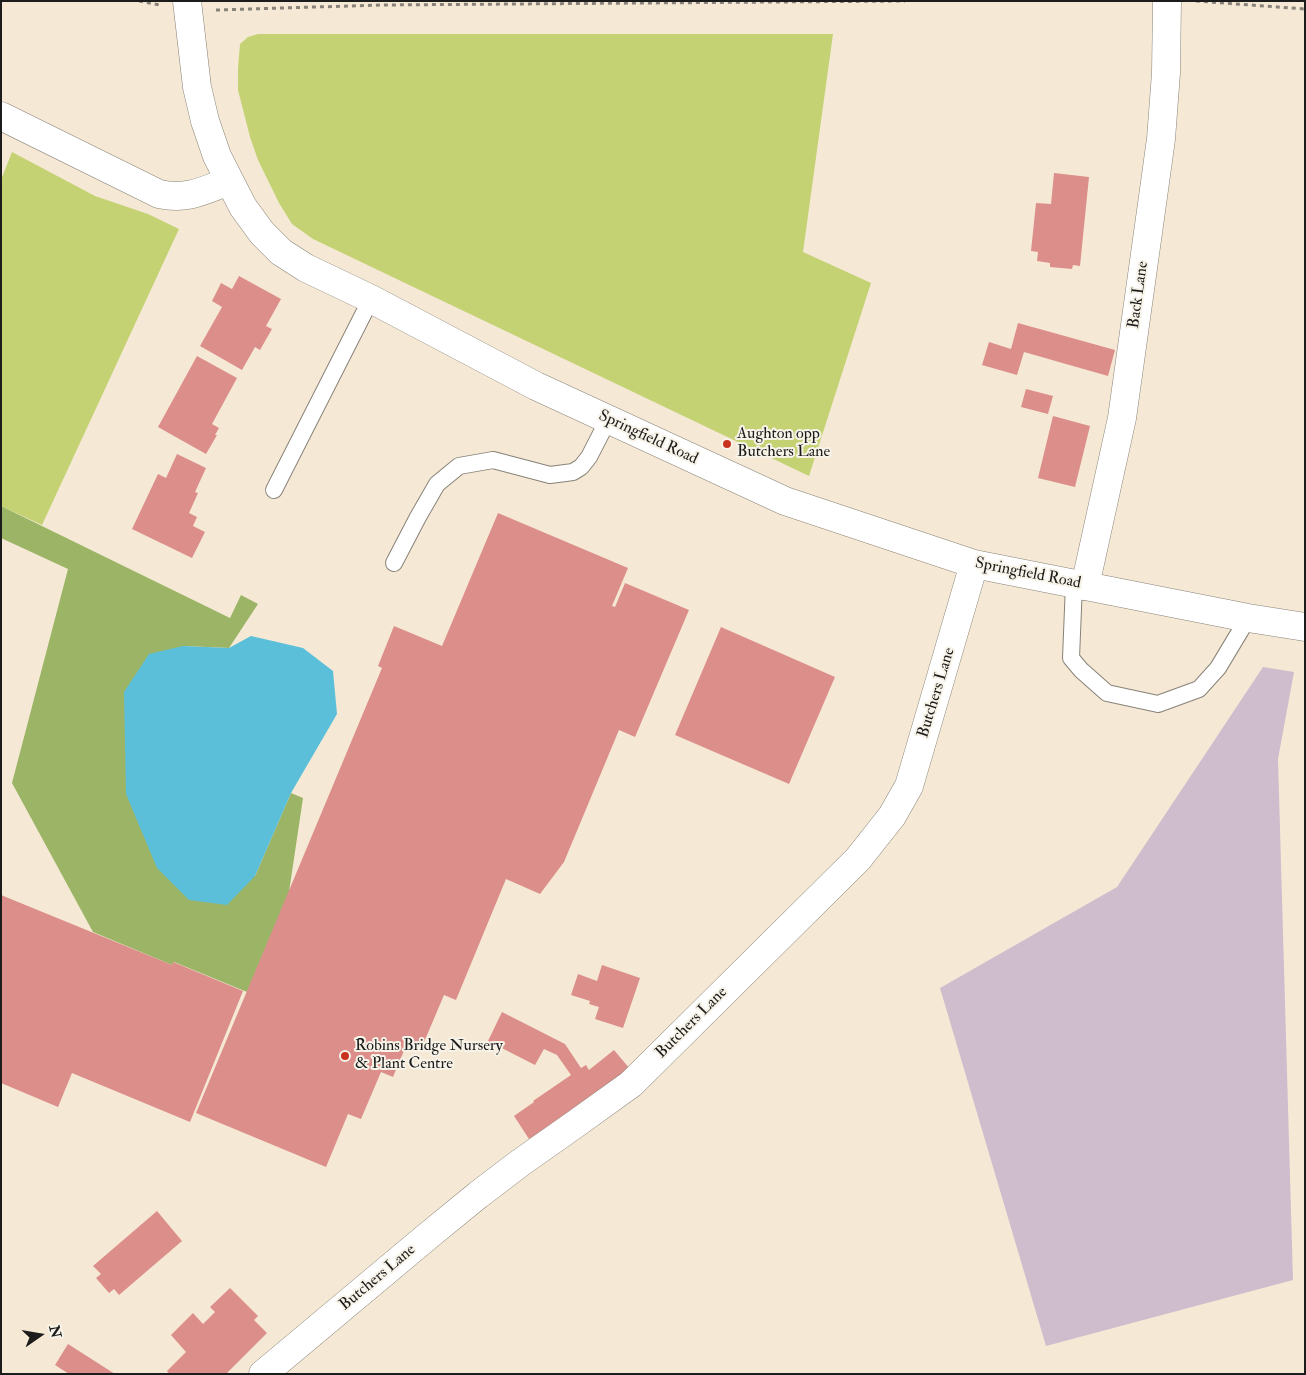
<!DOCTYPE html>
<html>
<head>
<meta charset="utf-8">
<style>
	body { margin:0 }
	#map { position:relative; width:1306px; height:1375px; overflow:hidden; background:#f5e9d5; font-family:"IM FELL Double Pica",serif }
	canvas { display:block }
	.frame { position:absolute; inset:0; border:2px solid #1c1c1c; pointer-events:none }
	.north { position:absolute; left:15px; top:1310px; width:50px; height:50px; -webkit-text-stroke:4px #f7f3e8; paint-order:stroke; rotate:77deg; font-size:14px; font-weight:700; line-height:20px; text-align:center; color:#1c1c1c }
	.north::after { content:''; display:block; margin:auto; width:18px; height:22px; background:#1c1c1c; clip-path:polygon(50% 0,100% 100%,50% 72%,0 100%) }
</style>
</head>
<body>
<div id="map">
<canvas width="1306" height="1375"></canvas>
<div class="frame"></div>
<div class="north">N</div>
</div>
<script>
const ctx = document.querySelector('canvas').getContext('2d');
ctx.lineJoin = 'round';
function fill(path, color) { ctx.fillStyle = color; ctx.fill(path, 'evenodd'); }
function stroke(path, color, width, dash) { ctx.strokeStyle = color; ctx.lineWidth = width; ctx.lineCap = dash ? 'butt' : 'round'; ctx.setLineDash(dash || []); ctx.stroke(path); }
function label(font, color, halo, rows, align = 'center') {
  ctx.font = font + ' "IM FELL Double Pica",serif'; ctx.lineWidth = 4; ctx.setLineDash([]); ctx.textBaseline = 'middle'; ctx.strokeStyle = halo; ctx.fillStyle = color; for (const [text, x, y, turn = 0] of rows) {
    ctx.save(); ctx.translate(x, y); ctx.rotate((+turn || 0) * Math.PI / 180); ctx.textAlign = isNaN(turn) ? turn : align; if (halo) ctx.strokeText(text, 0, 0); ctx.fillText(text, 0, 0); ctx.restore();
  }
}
fill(new Path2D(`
	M1263,667L1294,672L1278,759L1293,1280L1046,1346L940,988L1117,887Z`), '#cfbdce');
fill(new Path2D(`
	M258,34H833L803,252L871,283L809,476L313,239L292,224L279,203L258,160L250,137L238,90V68L240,44L248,37Z
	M12,152L95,196L148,214L179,229L42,525L1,506V180Z`), '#c4d274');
fill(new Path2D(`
	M1,506L230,618L241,595L258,604L229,648L183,646L255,876L291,793L303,798L289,892L247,992L174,962L172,965L93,932L12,783L68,569L1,538Z`), '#9bb466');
fill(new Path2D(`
	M251,636L303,648L333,671L337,714L291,793L255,876L227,905L189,900L157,868L126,794L124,692L149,654L183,646L229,648Z`), '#5bbfd9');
fill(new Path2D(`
	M1054,173L1089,177L1080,266L1073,265L1072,269L1050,267V263L1037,261L1038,252L1031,251L1036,203L1051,204Z
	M239,276L281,299L266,326L272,329L260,350L255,347L242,370L200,346L222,307L212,301L221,283L232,289Z
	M1018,323L1115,350L1108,376L1024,352L1017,375L982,365L989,342L1011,349Z
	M197,356L237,378L212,424L219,428L215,435H217L206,454L158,427Z
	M1026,389L1053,396L1048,414L1021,407Z
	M1053,416L1090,426L1075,487L1038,478Z
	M177,454L206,468L195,492L198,493L189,513L197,517L193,526L205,532L192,558L132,529L158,474L166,478Z
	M498,513L628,568L612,606L615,607L625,583L689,610L635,737L619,730L564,862L540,894L506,879L456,1000L444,995L422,1047L408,1041L393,1077L381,1072L361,1119L348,1114L326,1167L196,1113L382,668L378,666L394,626L442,646Z
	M721,627L835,677L789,784L675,735Z
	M1,895L172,965L173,962L243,991L190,1122L72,1073L58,1107L1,1083Z
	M602,965L640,978L623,1028L595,1019L599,1007L589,1004L590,1001L571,995L578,974L597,981Z
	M502,1012L565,1044L581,1068L586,1065L589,1070L614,1050L630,1069L551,1127L550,1125L529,1139L514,1116L534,1102L533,1101L571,1075L557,1055L544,1049L535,1065L488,1041Z
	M157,1211L182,1241L119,1295L114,1289L109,1293L96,1278L101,1274L93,1266Z
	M230,1288L258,1316L254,1320L267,1333L226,1374H169L167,1371L186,1352L171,1335L193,1313L203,1324L215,1312L210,1307Z
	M68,1344L115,1374H69L55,1365Z`), '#dc8e8b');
const service = new Path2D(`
	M274,490L371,299
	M394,563L418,517L437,484L459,466L493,460L550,475L573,472L581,467L589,457L608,420
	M1074,584L1071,658L1081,670L1107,693L1158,704L1199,689L1218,668L1248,618`);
const minor = new Path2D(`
	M1,116L159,194C187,200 203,191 229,181
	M1085,586L1122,418L1152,204L1161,139L1166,73L1167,1`);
const tertiary = new Path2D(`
	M187,1L197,87L205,121L217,156L243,207L262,233L281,252L306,268L371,299L536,386L785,501L974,564L1248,618L1305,627
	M263,1374L429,1235L478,1195L520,1163L574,1125L631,1084L858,859L892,816L909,786L974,564`);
stroke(service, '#888278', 18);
stroke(minor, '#888278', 29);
stroke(tertiary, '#888278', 29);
stroke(new Path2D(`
	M139,1L160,5
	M1196,1L1305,9
	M216,10L382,5L905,1`), '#888278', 3, [4, 4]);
stroke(service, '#fff', 16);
stroke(minor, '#fff', 28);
stroke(tertiary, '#fff', 28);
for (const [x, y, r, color] of [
	[727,444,5,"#c8321e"],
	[345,1056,5,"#c8321e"]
]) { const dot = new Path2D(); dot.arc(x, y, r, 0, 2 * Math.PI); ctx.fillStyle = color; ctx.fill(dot); stroke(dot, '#f7f3e8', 2); }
label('16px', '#1c1c1c', '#f7f3e8', [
	["Back Lane",1139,295,-82],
	["Springfield Road",648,438,25],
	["Springfield Road",1028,574,11],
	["Butchers Lane",937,693,-73],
	["Butchers Lane",692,1023,-45],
	["Butchers Lane",378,1278,-40]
]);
label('16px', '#1c1c1c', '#f7f3e8', [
	["Aughton opp",737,435],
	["Butchers Lane",737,453],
	["Robins Bridge Nursery",355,1047],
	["& Plant Centre",355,1065]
], 'left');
</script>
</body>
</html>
